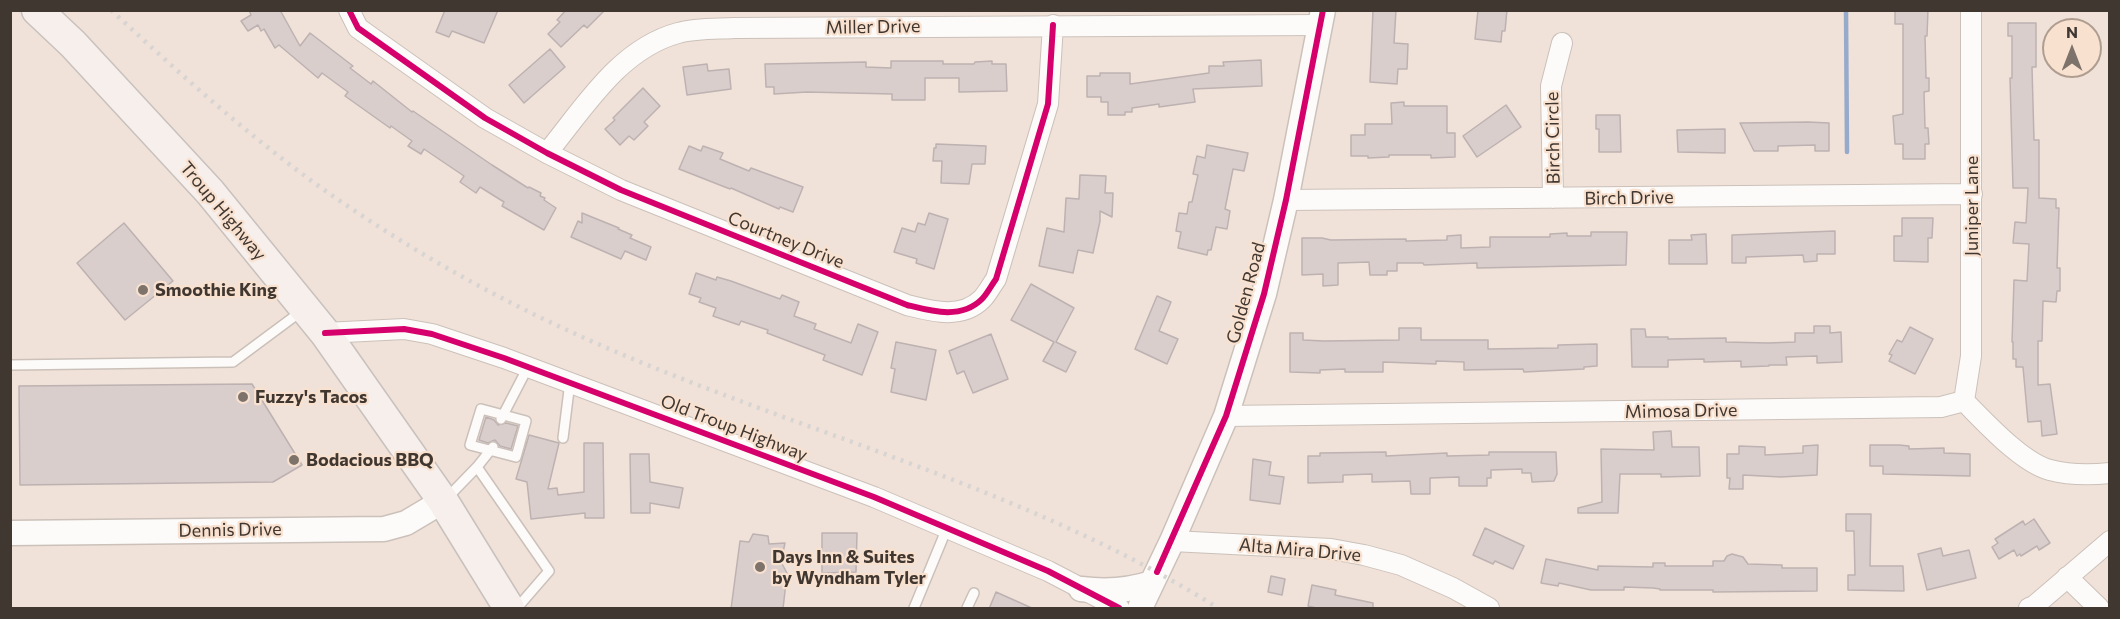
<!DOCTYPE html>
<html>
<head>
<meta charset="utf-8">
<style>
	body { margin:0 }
	#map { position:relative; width:2120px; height:619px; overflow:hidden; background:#f0e2d9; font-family:Commissioner,sans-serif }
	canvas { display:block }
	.frame { position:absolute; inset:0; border:12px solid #403730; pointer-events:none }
	.north { position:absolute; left:2042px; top:18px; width:60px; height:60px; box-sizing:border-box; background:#f9e1d0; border:2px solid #af9d90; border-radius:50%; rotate:0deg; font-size:16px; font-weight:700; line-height:24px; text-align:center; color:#403730 }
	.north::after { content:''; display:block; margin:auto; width:21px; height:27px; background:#7e736b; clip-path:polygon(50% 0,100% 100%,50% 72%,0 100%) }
</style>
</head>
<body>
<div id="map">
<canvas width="2120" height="619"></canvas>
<div class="frame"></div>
<div class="north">N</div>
</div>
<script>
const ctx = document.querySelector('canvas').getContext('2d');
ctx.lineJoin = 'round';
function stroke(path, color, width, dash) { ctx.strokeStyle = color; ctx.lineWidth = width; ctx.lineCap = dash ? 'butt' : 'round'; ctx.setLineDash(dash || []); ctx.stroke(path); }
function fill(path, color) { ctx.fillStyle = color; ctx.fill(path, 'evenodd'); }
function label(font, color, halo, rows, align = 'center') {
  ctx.font = font + ' Commissioner,sans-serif'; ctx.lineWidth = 4.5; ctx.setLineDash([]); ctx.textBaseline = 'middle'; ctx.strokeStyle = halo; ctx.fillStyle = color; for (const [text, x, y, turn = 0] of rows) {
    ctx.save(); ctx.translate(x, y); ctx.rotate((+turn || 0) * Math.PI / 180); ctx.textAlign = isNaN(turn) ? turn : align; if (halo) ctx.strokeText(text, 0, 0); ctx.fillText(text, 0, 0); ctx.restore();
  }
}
stroke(new Path2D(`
	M1846,10L1847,152`), '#96abcb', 4.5);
const building = new Path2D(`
	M249,10H280L300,46L310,33L353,66L350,68L371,84L373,81L412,112L413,111L492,165L528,188L529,187L541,193L540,196L545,198L544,200L556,208L544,230L502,206L504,202L480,187L476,193L460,182L464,176L424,149L421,154L408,146L412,141L391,126L390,128L345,96L348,92L322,73L318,78L279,45L275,48L264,29L261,31L258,25L248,31L241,21L251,15Z
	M445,10H498L484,43L452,31L449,37L436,32Z
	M566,10H605L587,28L584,25L561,47L548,34L560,22L557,20Z
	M1373,10H1396L1394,43L1408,44L1407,69H1398L1397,84L1370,82Z
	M1478,10H1507L1505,31H1502L1501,42L1475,39Z
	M1895,10H1928L1927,36H1925L1926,78H1929V91L1924,92L1925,128H1928L1929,144H1925V159H1903V144H1895L1893,116L1903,114V24H1895Z
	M2008,23H2036V67H2032L2034,140H2039V198L2056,199V208H2059L2057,268H2060V291H2057L2056,302L2043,301L2042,341H2038V385L2050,384L2057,434L2042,436L2041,421L2028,422L2023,367H2016V359H2013V342H2012L2014,280L2027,281L2029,244L2013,243L2015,222L2026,223L2028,188H2013L2010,78H2012V36H2008Z
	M550,49L565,67L524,103L509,85Z
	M1261,60L1262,86L1193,89L1195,102L1159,107V104L1132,108V112H1125V115H1108V102H1101V97H1087V76H1100V73H1130V84L1209,73V66H1224L1223,62Z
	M891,61H943V64H974L975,62L992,61V64H1006L1007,91L959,92V78H925V100H892V94L807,92L774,94V87H766L765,64L866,62V67L891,68Z
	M707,64L708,71L729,69L731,89L687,95L683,67Z
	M643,88L660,106L644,122L648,126L634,140L629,136L620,145L605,129L615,120L613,118Z
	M1404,102V106H1447V133H1455V157L1431,158V155H1389V157L1368,158V156H1351V135H1365V124H1392L1391,103Z
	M1506,105L1521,127L1477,157L1463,136Z
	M1596,115H1620L1621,152H1599V129H1596Z
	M1808,122L1829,123V151H1815V145L1778,146V151H1754L1740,123Z
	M1725,129V153L1678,152L1677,130Z
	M936,144L986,146L985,164H972L969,184L941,183L942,161H933L934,148H936Z
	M1207,145L1248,153L1244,171L1233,169L1225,209L1230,211L1227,229L1216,227L1211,250H1208L1207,255L1178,248L1181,232L1176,231L1179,213L1187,214L1189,202H1192L1198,175L1193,174L1197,156L1205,158Z
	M689,146L701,151L703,146L723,153L720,159L749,171L751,168L803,187L793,212L780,207L779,209L731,188L730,189L679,169Z
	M1080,175L1106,176L1105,193H1113L1112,217L1100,211V221L1093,253L1078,250L1073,273L1039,266L1047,228L1064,232L1066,198L1079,199Z
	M582,213L619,228L618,229L632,235L630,238L651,247L646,260L625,251L621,259L571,237L578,221L582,223Z
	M929,213L948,219L934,269L916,263L917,259L894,252L902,228L915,232L918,223L925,225Z
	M1902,218H1933L1932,238H1928V262L1894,261V236H1902Z
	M124,223L173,281L125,320L77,263Z
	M1835,231V254H1817V261L1804,262L1803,255L1746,257V263H1732V235Z
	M1591,232H1627L1626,265L1477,268V263L1424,265L1423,263H1397V271H1387V275H1370L1369,262L1338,263V285L1323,286V274L1302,275V238H1322L1331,240L1406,239V241L1447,240V236L1461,235V248L1490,247V237H1550V234L1567,233V236H1591Z
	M1706,234L1707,264H1669V240H1692L1691,235Z
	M696,273L716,280L717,277L731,281L780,299L782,295L799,302L794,316L816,324L814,329L851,343L858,324L878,332L862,375L823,360L825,355L767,333L768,330L741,321L739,325L713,316L716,308L699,302L701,298L689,294Z
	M1031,284L1074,308L1056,342L1076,352L1066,372L1043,361L1054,342L1011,320Z
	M1157,296L1171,302L1159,331L1178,339L1167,364L1135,349Z
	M1814,326H1830V333L1841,332L1842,362L1817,363V356L1786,357L1787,365H1769V366L1741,367V361L1704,362V359L1668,360V367H1632L1631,329H1645L1646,337H1668V339L1726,338V342L1768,343L1795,342V333H1814Z
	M1910,327L1933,339L1915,374L1889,361L1892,355L1889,354L1897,340L1902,342Z
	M1399,328H1421V340H1488V349L1558,348V345L1597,344V366L1584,367V369L1524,372L1523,369L1464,370V362L1436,361V364L1383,362V372H1345V369L1320,370V373L1290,372V333H1303V340L1324,341L1399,340Z
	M991,334L1008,379L973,393L964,371L957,374L949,351Z
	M896,342L936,350L926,400L891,392L895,369L891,368Z
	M252,384L302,465L273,482L20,485L19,386Z
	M486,417L494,420L498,425L506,423L518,426L511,449L500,446L495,440L488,443L479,440Z
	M1671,431L1672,447H1699L1700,476L1661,477V474H1620L1618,513H1578V508L1602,502L1601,449L1654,450L1653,432Z
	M529,435L559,443L548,489L557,488L558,495L584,492V443H603L604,518H585V513L531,519L527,482L516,479Z
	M1818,445L1817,475L1781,477L1743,475V489H1729L1730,478H1727V454H1739V446L1765,447V455L1803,453V446Z
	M1870,445H1899L1909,446V449L1944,448V453L1970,454V476L1883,474V466H1870Z
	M1386,452V456L1447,453V456L1489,455V452H1556L1557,474L1554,481L1532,482L1531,473H1522V469L1491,470V478H1487V486H1459V477L1430,478V494H1411L1410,481L1372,482V474L1343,475V482L1308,483V456H1320V453Z
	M630,454H649L650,482L683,488L679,508L650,503V513H631Z
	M1253,459L1271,462L1269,475L1284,477L1280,504L1250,500Z
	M1846,514H1871L1870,566H1903L1904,591L1848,590V575H1855L1854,531H1846Z
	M2034,519L2050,543L2039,550L2037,546L2021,556L2020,554L2017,556L2014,550L1999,559L1992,547L1998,543L1995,539L2023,521L2025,525Z
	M1485,528L1524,546L1513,569L1495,561L1493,564L1473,555Z
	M822,533H857L856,572L822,573Z
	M753,534L768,536L769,544L785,543L781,562L787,573L783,609H731L740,541L749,542Z
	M1941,548L1943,556L1969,550L1976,578L1927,590L1918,554Z
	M1732,554L1743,557L1748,564L1782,565V568H1817V591L1713,592V590H1660V589L1653,588L1624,587V590H1591L1559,583L1558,586L1541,583L1546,559L1598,570V566L1653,567V563H1665V566H1713V561H1724L1727,556Z
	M1271,576L1285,579L1282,595L1268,592Z
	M1312,585L1336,590L1335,595L1373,603V609H1321L1308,606Z
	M996,592L1034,609H989Z`);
fill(building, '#d9cecc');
stroke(building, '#bdb2b1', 1.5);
const service = new Path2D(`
	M10,365L233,362L303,310
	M481,409L526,421L516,457L470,445Z
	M501,419L528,367
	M563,438L570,382
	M477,467L549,571L517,608
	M446,499L477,467L493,447
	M914,608L947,528
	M967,608L974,593`);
const minor = new Path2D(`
	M349,10L358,28L485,118L547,153L621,190L907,305C931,311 961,320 982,299C987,294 991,286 996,279L1048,104L1053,25
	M547,153C584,108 619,49 678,33C696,28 716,29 734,28L1321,25
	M1553,198L1551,86L1562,43
	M1286,200L1972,194
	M325,333L404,329L432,334L504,358L874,497L1048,571L1119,608
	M1964,401L1971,356V10
	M1964,401C1985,422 2022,463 2050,470C2069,475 2090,475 2110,473
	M1226,416L1941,407L1964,401
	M1172,541L1331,549L1364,555L1401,565L1453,588L1489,608
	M2067,577L2099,608
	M2029,608L2034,606L2110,541`);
const tertiary = new Path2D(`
	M10,533L384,529L406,523L443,501
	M1081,589C1106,592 1128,591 1152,583
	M1140,608L1172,541L1226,416L1264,294L1286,200L1323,10`);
const primary = new Path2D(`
	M37,10L73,44L210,192L325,333L443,501L509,608`);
stroke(service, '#cbc1ba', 12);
stroke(minor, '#cbc1ba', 22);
stroke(tertiary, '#cbc1ba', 27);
stroke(primary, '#c8c1bd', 33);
stroke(service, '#fdfbf9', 9);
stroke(minor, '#fdfbf9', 20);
stroke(tertiary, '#fdfbf9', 24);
stroke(primary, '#f6efec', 30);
stroke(new Path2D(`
	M111,10C178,72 246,134 320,187C402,245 489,295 580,336C790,431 1021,484 1218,608`), '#d8d4d2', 4.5, [3, 6]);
stroke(new Path2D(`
	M349,10L358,28L485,118L547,153L621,190L907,305C931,311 961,320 982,299C987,294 991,286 996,279L1048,104L1053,25
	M325,333L404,329L432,334L504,358L874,497L1048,571L1119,608
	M1157,572L1226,416L1264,294L1286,200L1323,10`), '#d6006c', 6);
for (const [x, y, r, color] of [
	[143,290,6,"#7e736b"],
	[243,397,6,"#7e736b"],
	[294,460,6,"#7e736b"],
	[760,567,6,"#7e736b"]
]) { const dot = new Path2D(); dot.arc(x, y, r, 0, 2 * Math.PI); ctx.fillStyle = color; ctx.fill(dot); stroke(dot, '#f9e1d0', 2); }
label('18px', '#403730', '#f9e1d0', [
	["Miller Drive",873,27,-1],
	["Birch Circle",1553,138,-91],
	["Birch Drive",1629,198,-1],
	["Juniper Lane",1972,206,-90],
	["Troup Highway",223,211,50],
	["Courtney Drive",786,240,22],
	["Golden Road",1246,293,-75],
	["Mimosa Drive",1681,411,-1],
	["Old Troup Highway",734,428,21],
	["Dennis Drive",230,530,-1],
	["Alta Mira Drive",1300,550,5]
]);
label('bold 18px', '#403730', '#f9e1d0', [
	["Smoothie King",155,290],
	["Fuzzy's Tacos",255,397],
	["Bodacious BBQ",306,460],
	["Days Inn & Suites",772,557],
	["by Wyndham Tyler",772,578]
], 'left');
</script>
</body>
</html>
